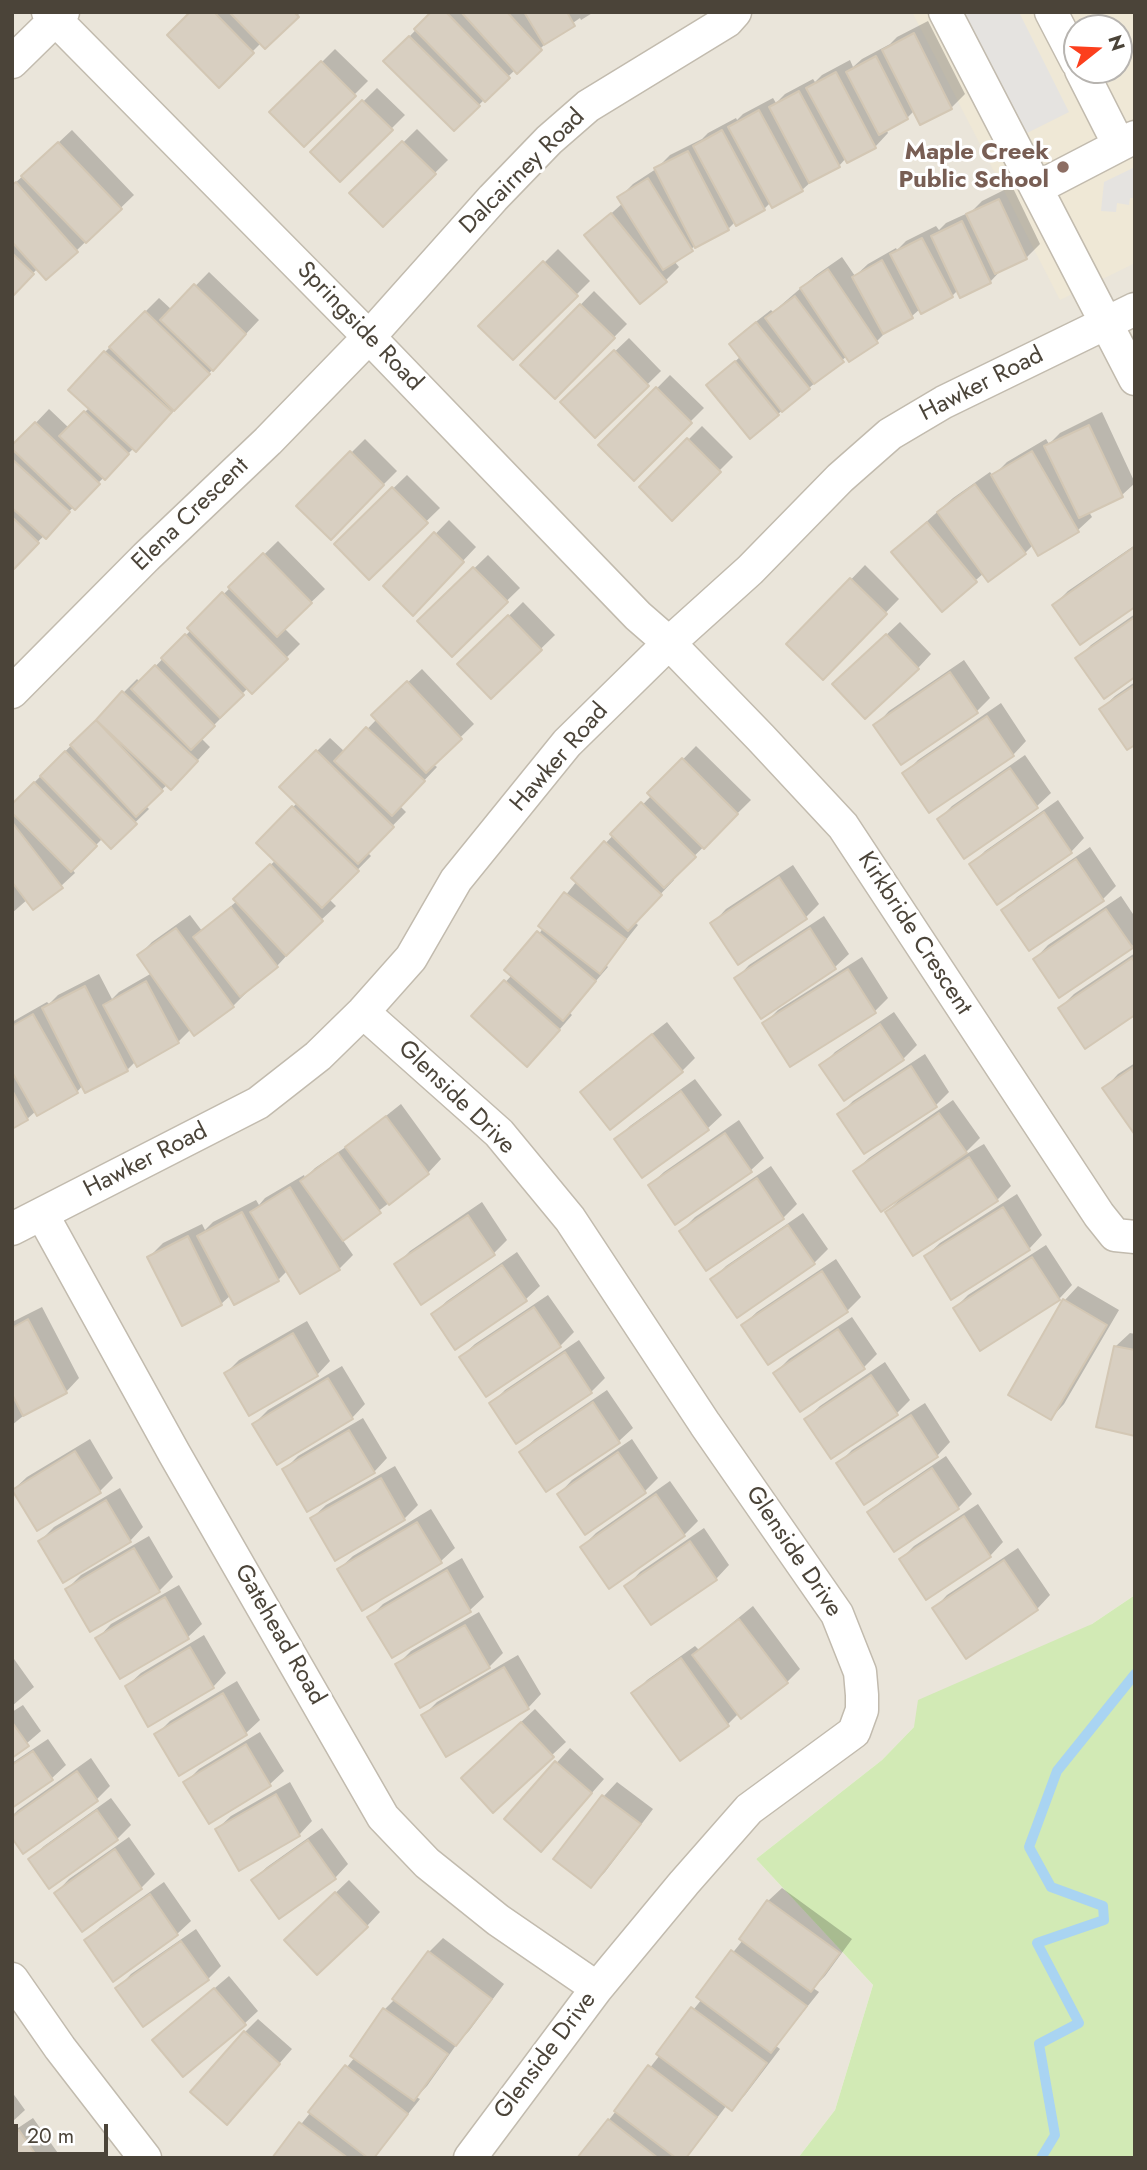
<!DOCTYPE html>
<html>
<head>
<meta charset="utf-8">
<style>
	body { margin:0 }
	#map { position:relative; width:1147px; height:2170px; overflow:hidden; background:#f6f3ec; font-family:Jost,sans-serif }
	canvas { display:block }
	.frame { position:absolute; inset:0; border:14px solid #4b4439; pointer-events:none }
	.north { position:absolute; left:1063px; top:14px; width:70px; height:70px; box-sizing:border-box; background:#fff; border:2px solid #b7b4b0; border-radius:50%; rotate:72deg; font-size:19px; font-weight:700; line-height:28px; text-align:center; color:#4b4439 }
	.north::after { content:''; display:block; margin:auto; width:24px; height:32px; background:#fc3f1d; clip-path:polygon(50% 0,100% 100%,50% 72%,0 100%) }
	.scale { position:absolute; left:14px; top:2124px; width:94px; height:32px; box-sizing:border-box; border:4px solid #4b4439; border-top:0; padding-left:9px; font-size:21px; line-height:24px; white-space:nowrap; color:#4b4439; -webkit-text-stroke:5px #fff; paint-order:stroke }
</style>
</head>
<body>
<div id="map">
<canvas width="1147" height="2170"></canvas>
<div class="frame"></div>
<div class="north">N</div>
<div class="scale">20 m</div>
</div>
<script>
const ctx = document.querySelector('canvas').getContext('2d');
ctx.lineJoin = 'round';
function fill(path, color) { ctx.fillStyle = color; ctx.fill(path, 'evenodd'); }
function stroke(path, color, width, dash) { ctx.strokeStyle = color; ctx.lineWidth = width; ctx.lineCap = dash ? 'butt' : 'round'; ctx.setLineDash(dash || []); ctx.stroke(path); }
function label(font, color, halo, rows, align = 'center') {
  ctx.font = font + ' Jost,sans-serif'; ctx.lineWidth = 6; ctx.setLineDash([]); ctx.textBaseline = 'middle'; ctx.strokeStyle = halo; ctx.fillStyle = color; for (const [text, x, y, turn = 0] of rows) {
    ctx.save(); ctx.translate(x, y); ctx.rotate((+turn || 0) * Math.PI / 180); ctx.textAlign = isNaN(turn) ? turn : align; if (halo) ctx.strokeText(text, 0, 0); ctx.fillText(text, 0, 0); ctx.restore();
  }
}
fill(new Path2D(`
	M12,12H1135V1595L1092,1624L914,1727L882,1760L756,1859L873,1985L835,2110L798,2158H12ZM1077,28H1119V70H1077Z`), '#eae5da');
fill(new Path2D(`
	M912,12H1135V263L1060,300ZM1077,28H1119V70H1077Z`), '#efe8d6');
fill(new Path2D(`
	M1135,1595V2158H798L835,2110L873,1985L756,1859L882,1760L914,1727L918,1700L1092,1624Z`), '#d2eab5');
fill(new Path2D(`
	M959,12H1019L1069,112L1021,136Z
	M1135,167V198H1130L1129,205L1117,203L1116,212L1101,211L1104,182Z`), '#e5e3e0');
fill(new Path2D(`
	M192,12H301L265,47L261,43L219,85Z
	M433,12H594L581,20L580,18L551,38L518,71L516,69L454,129L386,61Z
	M928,21L965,94L951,108L915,110L907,118L886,129L888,133L875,147L846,158L839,166L813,180L802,190L773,206L771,202L764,209L735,222L728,229L695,246L674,261L679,267L665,281L587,235L623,203L620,197L633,184L656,169L670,155L702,139L708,133L736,118L737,120L743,114L773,98L776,103L785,94L813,79L815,82L822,75L850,60L853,67L862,59L890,44L897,37Z
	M335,49L368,81L304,145L272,112Z
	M377,88L405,115L340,180L312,152Z
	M417,129L448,160L383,224L352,193Z
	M72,130L134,195L77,250L38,268L12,295V186Z
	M1012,186L1040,244L1026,258L1004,267L990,282L961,296L958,290L952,296L920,309L912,316L890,328L876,342L847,356L778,414L709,385L740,357L731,345L744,331L771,310L773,312L816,275L842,257L855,276L868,264L896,248L897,250L906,241L936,226L939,230L946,223L972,211L982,201Z
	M558,249L590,281L513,358L481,326Z
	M209,272L259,320L150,436L134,448L12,567L13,447L49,409L69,428L90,407L105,352L159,298L172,310Z
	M594,291L627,324L555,397L522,365Z
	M629,338L661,371L595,436L562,402Z
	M670,375L704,408L634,478L601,445Z
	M1102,412L1135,483L1122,495L1089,512L1092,517L1078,530L1039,553L1034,544L1025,553L984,573L942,609L907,539L953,498L990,472L993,476L1007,462L1046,439L1049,444L1060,433Z
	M702,426L733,457L672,518L641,487Z
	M365,439L397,471L331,537L298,506Z
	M407,475L440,508L369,577L336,544Z
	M449,520L476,547L413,614L385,586Z
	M278,541L325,589L284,628L300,644L252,692L248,688L226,710L228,711L201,738L210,747L185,774L168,784L145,805L149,809L111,846L103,838L72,869L75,873L61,886L28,899L12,913V805L137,679L140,682L191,630L189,628Z
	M1135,545V605H1054L1068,591Z
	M488,555L520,588L452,654L420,621Z
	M865,565L899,599L823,677L789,644Z
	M523,602L555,635L491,697L460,664Z
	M1135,614V675L1078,658L1091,645Z
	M900,622L931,654L918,668L848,671Z
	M964,660L990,698L977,711L876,725L889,711Z
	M422,669L474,724L433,764L437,767L400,806L406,812L367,852L371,856L329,899L336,906L289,950L290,952L277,966L245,990L247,992L233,1006L194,1033L191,1029L178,1042L136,1061L127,1070L83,1085L77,1092L36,1111L27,1119L12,1127V1022L47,1002L49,1004L58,995L99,974L112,999L119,992L152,973L139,955L152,942L190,915L202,931L237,901L248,885L276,860L258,843L297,803L281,787L330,738L345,752L377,719L387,702Z
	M1135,682V743L1101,709L1115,696Z
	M1001,703L1026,741L1013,755L904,774L918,760Z
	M696,746L751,800L672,878L674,880L634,922L638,925L606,965L608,967L569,1012L572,1015L541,1051L474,1016L512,975L543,928L541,926L577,881L573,877L652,795L650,793Z
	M1025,755L1051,793L1037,806L965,856L939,819L952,806Z
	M1058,800L1084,838L1071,852L972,864L985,851Z
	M1090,847L1116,886L1103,899L1004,910L1017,897Z
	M793,865L819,904L805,918L713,923L726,909Z
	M1121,896L1135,917V944L1060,996L1035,959L1048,945Z
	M824,916L849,954L835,967L761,1017L736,979L749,965Z
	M1135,953V1013L1060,1008L1074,994Z
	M862,957L888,998L874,1012L765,1023L778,1010Z
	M894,1012L917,1045L903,1059L844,1098L822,1066L835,1052Z
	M667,1022L695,1058L682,1071L582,1092L596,1078Z
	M925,1054L949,1092L936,1105L840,1114L853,1101Z
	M1135,1063V1132L1105,1088L1118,1074Z
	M695,1079L722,1115L708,1128L642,1176L616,1140L630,1126Z
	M953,1100L980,1138L961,1157L984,1144L1011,1186L997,1200L887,1212L900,1199L855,1171L869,1158Z
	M401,1104L441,1159L428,1173L342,1239L353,1255L339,1269L288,1270L278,1280L235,1303L231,1295L221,1304L149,1257L163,1243L202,1224L205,1230L213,1222L256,1200L259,1205L265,1198L304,1175L305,1178L315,1168L353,1142Z
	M739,1120L764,1158L750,1171L650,1185L664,1172Z
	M771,1166L797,1204L783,1218L681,1231L695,1217Z
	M1017,1194L1042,1235L1029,1249L926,1256L940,1243Z
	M482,1202L507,1240L494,1253L396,1265L410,1251Z
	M803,1213L828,1249L814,1263L738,1316L713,1279L726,1266Z
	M1046,1245L1072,1285L1059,1299L955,1308L968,1295Z
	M517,1252L540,1286L526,1299L456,1348L433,1314L447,1301Z
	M836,1259L861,1297L847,1311L769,1363L743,1325L757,1312Z
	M1078,1286L1119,1310L1064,1404L1051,1418L1010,1394L1065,1300Z
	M548,1295L574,1332L560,1346L461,1357L475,1344Z
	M42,1307L79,1378L66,1392L28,1412L12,1425V1322Z
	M852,1317L877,1354L864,1367L775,1373L789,1359Z
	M307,1321L330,1361L317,1375L226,1373L239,1360Z
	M1130,1333L1135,1334V1434L1116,1346Z
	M579,1340L605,1378L591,1392L491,1404L505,1390Z
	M885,1362L910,1400L897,1413L806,1419L820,1406Z
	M342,1366L365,1404L352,1418L254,1424L268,1410Z
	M607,1390L633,1428L619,1441L547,1490L521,1452L535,1439Z
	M925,1403L950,1442L937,1456L838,1464L852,1450Z
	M363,1418L387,1458L374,1472L284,1470L298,1456Z
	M90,1439L113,1478L99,1492L13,1490L27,1477Z
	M632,1439L658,1478L645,1491L559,1494L572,1480Z
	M946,1456L972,1494L958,1508L895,1550L870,1512L883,1499Z
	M395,1466L418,1505L404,1519L312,1518L326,1505Z
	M670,1481L698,1521L684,1535L582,1547L596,1533Z
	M120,1488L143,1527L130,1541H40L54,1527Z
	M978,1504L1003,1542L990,1556L901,1559L914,1546Z
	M431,1509L455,1548L441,1561L362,1608L339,1569L353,1556Z
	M704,1528L729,1565L716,1579L627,1586L640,1572Z
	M149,1536L173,1577L159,1591L67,1589L81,1575Z
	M1018,1548L1050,1595L1037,1609H934L947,1595Z
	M462,1558L484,1597L470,1610L392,1656L369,1618L383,1604Z
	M179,1585L202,1624L188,1637L98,1638L111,1624Z
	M753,1606L800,1669L787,1682L739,1713L728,1724L680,1759L634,1694L647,1680L695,1646L699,1650Z
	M479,1612L503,1653L489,1667L397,1665L411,1651Z
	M204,1635L226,1673L213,1687L127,1686L141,1673Z
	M518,1655L541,1694L528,1708L424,1715L437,1702Z
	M14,1659L34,1687L12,1706V1661Z
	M237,1681L260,1720L246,1733L179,1773L156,1735L170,1721Z
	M23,1705L41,1731L12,1756V1712Z
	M535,1709L566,1742L552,1755L476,1764Z
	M260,1732L284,1771L270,1784L209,1821L186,1782L199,1769Z
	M48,1739L66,1765L52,1778L12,1806V1763Z
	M570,1748L604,1779L554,1836L506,1819Z
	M91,1758L110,1786L97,1799L12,1835V1816L18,1810Z
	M290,1782L312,1821L299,1835L217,1829L231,1816Z
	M617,1782L653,1809L605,1872L591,1886L555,1859L604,1796Z
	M111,1798L131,1825L117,1839L50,1887L30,1859L44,1846Z
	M322,1828L348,1864L335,1878L253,1880L267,1867Z
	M129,1837L155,1874L141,1888L82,1930L56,1893L69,1879Z
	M349,1880L380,1912L367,1926L300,1927Z
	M164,1882L191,1921L177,1934L86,1941L100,1927Z
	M782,1888L852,1939L825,1976L813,1988L819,1992L776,2046L780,2049L745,2095L732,2108L727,2105L686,2158H579L660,2055L658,2054L702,1999L698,1996L743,1940L768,1901Z
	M196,1929L221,1966L208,1979L118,1988L131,1974Z
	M443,1938L504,1984L469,2031L459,2041L427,2086L416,2097L420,2099L373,2158H274L355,2057L385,2009L395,1999L429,1952Z
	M229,1976L258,2011L244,2024L154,2040Z
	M258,2019L292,2049L240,2109L245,2032Z
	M12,2092L25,2110L12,2122Z
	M33,2118L60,2156L58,2158H12V2132Z`), '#0003');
stroke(new Path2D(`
	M1041,2158L1055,2135L1039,2044L1079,2023L1037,1943L1104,1920L1103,1906L1051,1887L1029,1847L1057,1771L1135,1674`), '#a9d4f2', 10);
const building = new Path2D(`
	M190,12H214L254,53L219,88L167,35Z
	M229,12H294L299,17L265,49Z
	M431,12H446L510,78L485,102L414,29Z
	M461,12H507L542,50L517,74Z
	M524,12H567L575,26L544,45Z
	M914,33L952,109L920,125L882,50Z
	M409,36L480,106L454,131L383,61Z
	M876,56L908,119L879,135L846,72Z
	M321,61L356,96L304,147L269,112Z
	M836,72L876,148L847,163L806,88Z
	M799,91L840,167L809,183L769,107Z
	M362,100L393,130L340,182L310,152Z
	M759,110L803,191L772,208L728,127Z
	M722,130L765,210L736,226L693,146Z
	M402,141L436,174L383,227L349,193Z
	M58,142L122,209L86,243L21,176Z
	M688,151L729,230L695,248L654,168Z
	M648,178L693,251L663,270L617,197Z
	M16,182L78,252L46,280L12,242V185Z
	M999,199L1027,259L995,274L966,214Z
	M611,213L667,282L640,304L584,235Z
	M962,221L991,283L960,298L931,236Z
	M922,238L953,297L921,314L890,254Z
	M12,253L34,274L12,297Z
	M882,260L913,318L883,334L852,277Z
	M543,261L578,296L513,360L478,326Z
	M828,269L878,343L849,362L800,288Z
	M194,284L246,334L213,371L160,320Z
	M795,296L844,362L814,384L765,318Z
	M580,304L615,338L555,399L520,365Z
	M145,311L210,374L174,411L109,347Z
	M756,322L810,389L782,412L729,344Z
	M614,350L649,386L595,438L560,402Z
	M104,351L172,412L136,452L68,390Z
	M735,361L779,415L750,439L706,385Z
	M656,387L692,423L634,481L598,445Z
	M84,411L129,454L105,480L59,436Z
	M35,422L100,484L75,510L12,449V445Z
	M1089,425L1123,497L1079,518L1044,446Z
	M687,438L721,472L672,521L639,487Z
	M350,451L384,485L331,540L296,506Z
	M1032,451L1079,532L1038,556L991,475Z
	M12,459L70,512L46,539L12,508Z
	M975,484L1026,554L988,582L937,512Z
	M392,487L428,523L369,580L334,544Z
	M12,517L39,543L14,569L12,567Z
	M927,522L977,582L942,612L891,552Z
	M434,532L464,562L413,616L383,586Z
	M1134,547L1135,607L1080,645L1052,605Z
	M263,553L312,603L277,637L228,587Z
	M473,567L508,602L452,657L417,621Z
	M850,578L887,614L823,680L786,644Z
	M222,592L288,659L252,694L187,628Z
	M508,615L542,650L491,699L457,664Z
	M1135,617V677L1104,699L1075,658Z
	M185,634L244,695L220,718L161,658Z
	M886,634L919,669L865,719L832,684Z
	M155,665L215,726L191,750L131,689Z
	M950,672L978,713L901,765L873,725Z
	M407,681L462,739L426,773L371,715Z
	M1135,685V745L1127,750L1099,709Z
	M122,691L198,761L171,790L96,720Z
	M987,716L1014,756L929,813L902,773Z
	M96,720L163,791L136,817L70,745Z
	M366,727L425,781L392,816L334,761Z
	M316,750L394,827L358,864L279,787Z
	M65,751L137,824L111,849L40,776Z
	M682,758L738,814L704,849L647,793Z
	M1010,768L1038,808L964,859L937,819Z
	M34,782L97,846L71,872L12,813V804Z
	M641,802L696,857L664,888L610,834Z
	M292,806L359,871L322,908L256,843Z
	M1044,812L1072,853L997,905L969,864Z
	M12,822L63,888L33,910L12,882Z
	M604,841L662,895L628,931L571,878Z
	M1076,859L1104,901L1029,951L1001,910Z
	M270,864L323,921L286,956L233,899Z
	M779,877L807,919L738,965L710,923Z
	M564,892L626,939L600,974L538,926Z
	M231,907L278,967L240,997L193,937Z
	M1106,909L1133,948L1059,998L1033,959Z
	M176,928L234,1007L194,1036L137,955Z
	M810,928L836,969L761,1019L734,978Z
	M537,931L596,981L563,1021L504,970Z
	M1132,958L1135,963V1015L1085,1049L1058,1008Z
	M848,969L876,1013L790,1067L762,1023Z
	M504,980L560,1030L527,1067L471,1016Z
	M146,981L179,1043L137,1067L103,1005Z
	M85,986L128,1071L85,1093L42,1008Z
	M33,1014L78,1093L37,1116L12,1072V1026Z
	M880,1024L904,1060L844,1101L819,1065Z
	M652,1034L683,1072L610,1130L580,1092Z
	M911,1066L937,1107L864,1154L837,1114Z
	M1135,1066V1135L1102,1088Z
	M12,1090L28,1120L12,1129Z
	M681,1091L709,1130L642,1178L614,1139Z
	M939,1113L967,1153L881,1212L853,1171Z
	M386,1116L429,1174L389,1205L345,1147Z
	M725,1133L752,1172L675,1225L648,1185Z
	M338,1153L381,1213L343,1241L300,1181Z
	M969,1157L998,1201L913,1256L885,1212Z
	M757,1178L784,1219L706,1271L679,1231Z
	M290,1187L340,1270L300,1294L250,1212Z
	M1003,1207L1030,1250L951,1300L924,1256Z
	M242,1212L279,1281L234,1305L197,1236Z
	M468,1215L495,1255L421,1305L394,1264Z
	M788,1225L815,1264L737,1318L710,1279Z
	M188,1236L222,1305L182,1326L147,1257Z
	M1032,1257L1060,1300L980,1351L953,1308Z
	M502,1265L527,1301L455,1350L431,1314Z
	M822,1271L848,1312L768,1365L741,1325Z
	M1063,1299L1107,1325L1051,1420L1008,1395Z
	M534,1307L561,1347L486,1397L459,1357Z
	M28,1319L67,1393L23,1416L12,1394V1328Z
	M838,1329L865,1369L800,1412L773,1373Z
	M293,1333L318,1376L249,1416L224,1373Z
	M1114,1346L1135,1350V1436L1096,1427Z
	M565,1352L592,1393L516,1444L489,1403Z
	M871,1375L898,1415L831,1459L804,1419Z
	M328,1378L353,1419L277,1465L252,1424Z
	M593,1402L620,1443L546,1492L519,1452Z
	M911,1415L938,1457L864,1505L836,1463Z
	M349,1430L375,1473L307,1512L282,1469Z
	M75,1451L101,1493L37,1531L12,1490Z
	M618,1452L646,1493L585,1535L557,1494Z
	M932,1468L959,1509L894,1552L867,1512Z
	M381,1478L405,1520L335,1561L310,1518Z
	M656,1494L685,1536L609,1589L580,1547Z
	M106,1500L131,1542L63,1583L38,1541Z
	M964,1516L991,1557L926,1600L899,1559Z
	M417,1522L442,1563L362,1611L337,1569Z
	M690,1541L717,1580L651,1625L624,1586Z
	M134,1548L160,1592L90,1632L65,1589Z
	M1004,1560L1038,1610L966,1659L932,1608Z
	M447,1570L471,1612L392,1658L367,1617Z
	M165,1597L189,1639L120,1679L95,1638Z
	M739,1619L788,1683L741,1719L692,1655Z
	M465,1625L490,1668L420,1708L395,1664Z
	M190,1647L214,1688L148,1727L125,1686Z
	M681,1658L729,1726L680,1761L631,1693Z
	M504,1667L529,1709L446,1757L421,1715Z
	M223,1693L247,1735L179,1776L154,1734Z
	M12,1722L29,1746L12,1758Z
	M521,1722L554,1757L493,1813L461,1778Z
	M246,1744L271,1786L209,1824L183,1782Z
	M33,1751L53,1780L12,1808V1765Z
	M555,1761L592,1793L541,1852L504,1819Z
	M77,1771L98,1801L23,1854L12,1838V1817Z
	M276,1794L300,1836L239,1871L215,1829Z
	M602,1795L641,1824L591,1888L553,1859Z
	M97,1810L118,1840L49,1889L28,1859Z
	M308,1840L336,1879L279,1919L251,1880Z
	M115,1849L142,1889L82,1932L54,1893Z
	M335,1892L368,1927L317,1975L284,1940Z
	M150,1894L178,1935L113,1982L84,1940Z
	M767,1900L840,1953L811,1992L739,1939Z
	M181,1941L209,1980L143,2027L115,1988Z
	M731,1950L807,2006L771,2053L696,1997Z
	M428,1951L492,1999L456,2046L392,1999Z
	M214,1988L246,2025L183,2077L152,2040Z
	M691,2007L767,2063L732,2111L656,2054Z
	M383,2008L448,2054L414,2101L350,2056Z
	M244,2031L280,2064L227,2125L190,2092Z
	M345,2065L408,2114L374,2158H368L308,2112Z
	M648,2065L717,2117L686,2158H676L614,2111Z
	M608,2119L658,2158H577Z
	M299,2122L348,2158H272Z
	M19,2130L38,2158H12V2135Z`);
fill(building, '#d8cfc1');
stroke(building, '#d3c7b4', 2);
const minor = new Path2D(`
	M48,12L369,337L638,616L669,643L761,738L843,826L1099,1215L1115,1235L1135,1237
	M945,12L1135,379
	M1051,12L1077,62
	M12,62L63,12
	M1081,70L1119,145
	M1037,188L1135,137
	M12,692L146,557L268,441L369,337L493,198L549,140L588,106L727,21L735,12
	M363,1012L499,1133L570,1219L705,1424L837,1614L860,1672L862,1695V1710L854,1732L749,1809L684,1883L597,1988L470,2158
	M42,1214L174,1453L383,1817L427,1863L498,1920L597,1988
	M12,1229L258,1103L318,1056L363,1012L411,958L456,880L567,743L669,643L750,570L840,478L890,434L944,402L1135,309
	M12,1979L60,2048L145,2158`);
stroke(minor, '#c2bbae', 35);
stroke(minor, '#fff', 32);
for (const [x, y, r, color] of [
	[1063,167,7,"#8d6e63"]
]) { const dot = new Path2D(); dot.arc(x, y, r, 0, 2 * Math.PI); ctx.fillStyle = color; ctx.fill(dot); stroke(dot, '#fff', 2.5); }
label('bold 24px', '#785e54', '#fff', [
	["Maple Creek",1049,153],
	["Public School",1049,181]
], 'right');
label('24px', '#4b4439', '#fff', [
	["Dalcairney Road",523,172,-45],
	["Springside Road",359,327,46],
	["Hawker Road",982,385,-27],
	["Elena Crescent",191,515,-44],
	["Hawker Road",560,758,-49],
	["Kirkbride Crescent",914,934,57],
	["Glenside Drive",456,1098,44],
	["Hawker Road",146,1161,-27],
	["Glenside Drive",793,1552,56],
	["Gatehead Road",279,1635,60],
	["Glenside Drive",546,2056,-53]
]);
</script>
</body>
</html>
